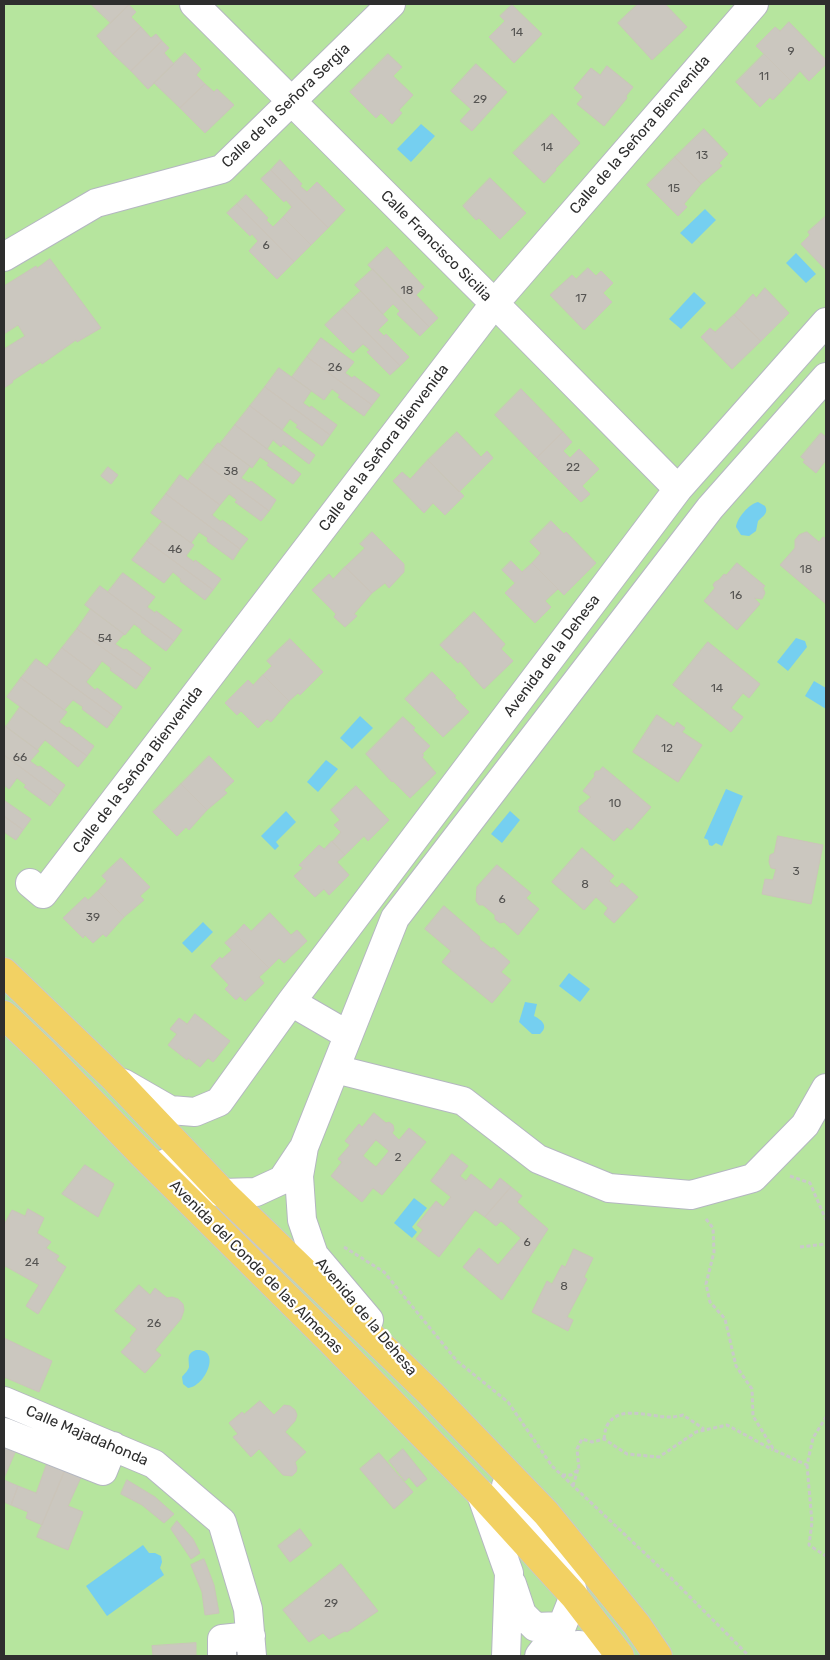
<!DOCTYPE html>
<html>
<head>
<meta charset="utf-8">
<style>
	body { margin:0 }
	#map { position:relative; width:830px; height:1660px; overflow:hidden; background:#efe9e1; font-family:Rubik,sans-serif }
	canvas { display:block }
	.frame { position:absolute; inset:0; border:5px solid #2e2e2e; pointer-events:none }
</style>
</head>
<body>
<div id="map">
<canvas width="830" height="1660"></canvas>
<div class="frame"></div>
</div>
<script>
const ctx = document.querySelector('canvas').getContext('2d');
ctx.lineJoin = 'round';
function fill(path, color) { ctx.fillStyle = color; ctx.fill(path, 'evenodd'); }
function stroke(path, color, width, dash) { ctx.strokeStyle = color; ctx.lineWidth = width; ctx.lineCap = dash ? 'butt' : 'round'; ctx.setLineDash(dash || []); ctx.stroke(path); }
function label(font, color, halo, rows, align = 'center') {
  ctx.font = font + ' Rubik,sans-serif'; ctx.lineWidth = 4.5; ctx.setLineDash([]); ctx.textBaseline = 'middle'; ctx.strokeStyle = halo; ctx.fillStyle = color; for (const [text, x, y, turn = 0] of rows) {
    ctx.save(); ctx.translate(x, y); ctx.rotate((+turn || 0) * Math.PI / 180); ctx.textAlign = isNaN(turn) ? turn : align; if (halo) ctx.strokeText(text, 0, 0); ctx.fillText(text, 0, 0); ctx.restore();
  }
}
fill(new Path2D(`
	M4,4H826V1656H4Z`), '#b6e59e');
fill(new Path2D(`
	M421,124L435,136L411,162L397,149Z
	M705,209L716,220L692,244L680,233Z
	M796,253L816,274L806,283L786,263Z
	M694,292L706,303L681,329L669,319Z
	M758,502L765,506C769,513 763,516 758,521L756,531L749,536L741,535L736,527C737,518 749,504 758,502Z
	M796,638L805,641L807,647L788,671L777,662Z
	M814,681L826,688V709L805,696Z
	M360,716L373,728L352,749L340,738Z
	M326,760L338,769L318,792L307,782Z
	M726,789L743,796L722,846L716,843L712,846L709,845L708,840L704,838Z
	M286,811L296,822L276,842L279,846L275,850L261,836Z
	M510,811L520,820L502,843L491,834Z
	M203,922L213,932L192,953L182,943Z
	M569,973L590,989L580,1002L559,986Z
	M525,1002L537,1004L534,1016C542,1020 549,1026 540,1034H532L519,1022Z
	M414,1198L427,1208L412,1227L417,1232L412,1238L394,1223Z
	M196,1350C222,1348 206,1386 188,1388L183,1384L182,1377C184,1374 188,1371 189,1367C189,1359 186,1354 196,1350Z
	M143,1545L149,1553H155L161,1556L162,1562L160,1568L164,1575L107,1616L86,1586Z`), '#75cff0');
const building = new Path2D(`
	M91,4H130L111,23Z
	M638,4H665L687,27L652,60L618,23Z
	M129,5L136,12L131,17L141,27L113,54L97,36Z
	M512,5L542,34L514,63L489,37L505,21L500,16Z
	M789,22L826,60V64L809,81L800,71L791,81L756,46L775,27L780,31Z
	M141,27L151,38L156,34L162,41L131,71L113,54Z
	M162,41L169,48L164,53L174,64L148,89L131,71Z
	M185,53L201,69L196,75L205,84L180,108L154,83Z
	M388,54L402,67L393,76L413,95L399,110L402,113L392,124L381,113L376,118L350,92Z
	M764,54L791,81L773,100L770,97L760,107L736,82Z
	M476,64L507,92L472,131L460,121L471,109L451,91Z
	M607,66L633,87L626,96L627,98L604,126L577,104L583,97L574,88L591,68L600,75Z
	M205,84L214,92L217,89L234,105L205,133L180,108Z
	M552,114L580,143L555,169L556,170L544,183L513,153Z
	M704,129L728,154L719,163L722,166L701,184L675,157Z
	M675,157L701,184L684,204L687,207L678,216L647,185Z
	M280,160L302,184L300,186L307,192L317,182L345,210L328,228L271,170Z
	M271,170L328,228L311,245L283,217L292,207L286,200L284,202L261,179Z
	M490,178L526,213L500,239L479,218L476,220L463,206Z
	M246,195L268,218L266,220L273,227L283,217L311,245L294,262L237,204Z
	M237,204L294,262L277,279L249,251L258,241L252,234L250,236L227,213Z
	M826,216V268L825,269L801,244L810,235L808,232Z
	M387,247L424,287L416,295L438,318L429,327L368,265Z
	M50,259L101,328L77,342L76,340L42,364L41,362L12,381L13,382L4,388V349L25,336L18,325L4,334V286L36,266L37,268Z
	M588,268L596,276L601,271L613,283L603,293L612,302L584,330L550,295L572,275L576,279Z
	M373,269L429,327L420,336L397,314L400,311L393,304L383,314L355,285Z
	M765,288L789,313L761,341L734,315L753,294L756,298Z
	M361,291L388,320L378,330L384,336L386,334L409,357L400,366L343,308Z
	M343,308L400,366L390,375L367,352L370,350L363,344L353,353L325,325Z
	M734,315L761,341L732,369L701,337L710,328L715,332Z
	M321,338L354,362L345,373L352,378L354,376L380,395L372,405L307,357Z
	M307,357L372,405L364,416L338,397L340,395L332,389L324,400L292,377Z
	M279,368L311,391L303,403L310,408L311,406L337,425L330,435L265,387Z
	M265,387L330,435L322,446L296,427L298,425L290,419L282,430L250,406Z
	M521,389L563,432L537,458L495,415Z
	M250,406L315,455L309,464L283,444L281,447L273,440L267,449L235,425Z
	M235,425L301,474L293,484L267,465L269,463L260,457L252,468L220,444Z
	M457,432L481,457L487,451L493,458L459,492L428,460Z
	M563,432L572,442L563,451L570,458L579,449L599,469L582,486L590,494L581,502L537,458Z
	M821,433L826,437V460L816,473L803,462L805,460L801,457Z
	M218,443L250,466L241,478L249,483L251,481L276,500L269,511L203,462Z
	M428,460L464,496L445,515L433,503L424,513L393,481L402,472L410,479Z
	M203,462L269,511L261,521L235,502L237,500L229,494L220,505L188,481Z
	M108,467L118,475L111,484L101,476Z
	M180,475L220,505L212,515L221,522L222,520L248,539L240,549L166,494Z
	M166,494L240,549L233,560L207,541L208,538L199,532L191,543L151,513Z
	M551,521L564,534L566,532L596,563L564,595L532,563L541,553L530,542Z
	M162,522L194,545L186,556L194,562L195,560L221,579L213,590L147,541Z
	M372,532L404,564V572L389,588L385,583L372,593L345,567L365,548L360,544Z
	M807,532L819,542L823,537L826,539V604L780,565L795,548V540L799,535Z
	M147,541L213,590L205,600L180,581L181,579L173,572L164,583L132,560Z
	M511,561L522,572L532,563L558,589L545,601L551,607L535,623L505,593L515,583L502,570Z
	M737,563L765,586L763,588L765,593L762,599L754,598L760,604L737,630L704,601L715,588L713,585L715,582L719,580L724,574L726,575Z
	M345,567L372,593L354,614L357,616L345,627L334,617L336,614L312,590L329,574L333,579Z
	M123,573L155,597L147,607L155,613L156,611L182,630L174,641L108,592Z
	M100,586L174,641L166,651L141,632L142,630L134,624L125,635L85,605Z
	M91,609L124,634L115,644L124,650L126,649L151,668L144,678L77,629Z
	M474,612L505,644L501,649L513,661L484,689L470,674L471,673L460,661L458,663L440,645Z
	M77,629L144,678L136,689L110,670L111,668L102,661L94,672L62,648Z
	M290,639L323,672L300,695L298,693L289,701L263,675L272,666L267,661Z
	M708,642L760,684L749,698L743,693L731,708L743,717L731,732L673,685Z
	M62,648L94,672L86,682L95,690L97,688L122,707L115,717L47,667Z
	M36,659L115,717L107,728L82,709L83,707L73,700L64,710L21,678Z
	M432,672L456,696L454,697L469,712L443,737L405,699Z
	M263,675L289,701L271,722L267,719L258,728L241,711L237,715L225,703L248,680L253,685Z
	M21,678L67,712L59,722L67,728L69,727L94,746L87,756L7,697Z
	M20,707L87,756L78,767L45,740L37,750L6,727Z
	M657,715L674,727L677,722L685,728L682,732L702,745L678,782L633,752Z
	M403,717L415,728L413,730L430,746L422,754L424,755L422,757L436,773L410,798L393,781L392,782L366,754Z
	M4,725L39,751L30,761L38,767L40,766L65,785L58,795L4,755Z
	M4,755L58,795L50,806L24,787L26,785L17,778L9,789L4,785Z
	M209,756L234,781L224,790L227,793L207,810L181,784Z
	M603,767L651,807L631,830L627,827L614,841L578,811L580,809L579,807L591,797L583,791L595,776L594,774L596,771H599Z
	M181,784L207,810L189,830L186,827L177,836L153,812Z
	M356,786L389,820L368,841L364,836L345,855L332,842L341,832L334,825L340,820L331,810Z
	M5,801L31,819L23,830L4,816V802Z
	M4,816L23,830L16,840L4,832Z
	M778,836L823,845L811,904L762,894L765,879L773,880L776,869L771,868L769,862L770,855L774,853Z
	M332,841L345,855L337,862L349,875L329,895L324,889L315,897L294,876L303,868L299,865L319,845L324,849Z
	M582,848L614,876L609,881L617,888L622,883L638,897L614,923L604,914L608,908L596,897L584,910L552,882Z
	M121,858L150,887L140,896L144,900L124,917L98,891L107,881L102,876Z
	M497,865L531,893L526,898L539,909L518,935L504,922L500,923L495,919V915L483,905H479L476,901L477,887Z
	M98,891L124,917L106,937L103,934L93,943L85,935L83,938L63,918L85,897L88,900Z
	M444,906L480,937L479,939L492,949L493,947L510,962L501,972L511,980L492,1003L442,962L451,951L425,929Z
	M270,913L291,935L297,930L307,941L284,963L279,958L269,968L235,934L244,924L251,931Z
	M235,934L269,968L259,977L264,983L245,1001L240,996L236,1000L225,989L229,985L211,966L220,957L222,959L232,950L225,943Z
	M195,1014L230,1041L213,1062L208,1058L200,1067L188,1058L187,1060L168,1045L177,1034L170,1029L179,1018L187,1024Z
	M374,1113L386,1123L389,1122L393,1125L394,1130L392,1133L399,1140L409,1128L426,1142L382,1195L373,1188L362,1202L331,1176L342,1162L338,1159L350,1145L345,1141L359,1124L362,1127ZM376,1140L389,1151L376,1167L363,1156Z
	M452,1154L468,1166L460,1176L466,1181L471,1174L491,1190L500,1178L511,1187L485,1217L475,1210L439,1257L416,1239L423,1230L417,1225L436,1201L443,1207L451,1197L431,1181Z
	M85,1165L114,1184L98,1217L62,1194Z
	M511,1187L522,1196L517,1202L548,1229L502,1300L463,1267L479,1248L498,1265L521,1238L501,1221L496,1226L485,1217Z
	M28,1209L44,1218L37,1233L51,1242L46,1248L59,1256L56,1260L66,1267L38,1314L26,1306L39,1285L5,1266L4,1269V1225L12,1210L25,1216Z
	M574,1249L593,1258L584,1277L587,1279L567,1317L573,1320L568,1331L532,1312L547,1281L552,1284L562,1265L565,1267Z
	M139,1285L150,1295L155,1288L167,1298L172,1297L178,1299L183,1304L184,1310L181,1319L155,1350L161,1355L145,1373L121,1352L132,1340L130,1338L137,1329L115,1311Z
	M4,1338L52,1361L39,1392L4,1377Z
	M260,1401L274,1415L284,1405L290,1406L295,1410L297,1415L295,1421L285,1432L306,1452L295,1462L297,1468L296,1472L292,1476L283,1475L259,1449L251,1457L233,1437L238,1434L229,1423L242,1412L244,1414Z
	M4,1442L17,1448L4,1478Z
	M403,1449L427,1479L417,1487L409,1477L405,1481L389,1461Z
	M379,1453L413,1492L394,1509L360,1469Z
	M48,1461L66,1468L42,1525L26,1518L28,1512L11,1505L18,1486L36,1493Z
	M66,1468L82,1475L68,1506L83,1512L68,1550L37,1537Z
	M4,1480L18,1486L11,1505L4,1502Z
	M127,1480L155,1497L174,1514L164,1523L142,1505L121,1494Z
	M177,1521L193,1539L200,1553L191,1559L171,1529Z
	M300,1529L312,1545L290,1562L278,1546Z
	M204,1559L214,1585L219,1613L205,1615L202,1592L191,1565Z
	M341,1564L378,1611L347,1632L345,1631L329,1639L323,1633L309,1642L283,1610Z
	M196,1643V1656H153L152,1646Z`);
fill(building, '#cbc7bf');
stroke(building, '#cbc5ba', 1);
const minor = new Path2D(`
	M194,4L510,319L678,489
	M4,257L96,203L222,169L391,4
	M30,883L43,894L494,304L754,4
	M291,1002L348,1035
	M335,1069L463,1101L538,1159L609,1188L691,1195L753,1178L805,1125L826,1088
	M123,1083L170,1110L195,1112L219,1102L291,1002L678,489L826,322
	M166,1163L189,1185L223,1193L256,1192L282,1180L302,1150
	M369,1320L314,1255L302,1220L299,1176L304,1147L395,918L710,508L826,377
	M4,1401L154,1464L222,1522L248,1609L252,1656
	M4,1432L103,1471L113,1446
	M506,1486L564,1558L574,1596L562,1626L539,1656
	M481,1494L509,1573L506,1656
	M512,1584L522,1614L535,1627L562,1626
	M545,1649L579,1645L618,1654
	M222,1656V1639L251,1636`);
const major = new Path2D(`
	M4,972L115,1079L223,1193L431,1394L546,1513L637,1625L658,1656
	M4,1015L44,1053L144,1156L330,1340L481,1494L574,1596L620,1656`);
stroke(minor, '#b4b7c1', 30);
stroke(major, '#c9c9c9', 30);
stroke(new Path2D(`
	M790,1176L810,1183L826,1220
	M706,1219L713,1228L714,1252L706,1284L710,1302L725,1319L736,1366L752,1389L753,1416L774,1450L807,1465L813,1438L826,1417
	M344,1247L384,1272L457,1361L508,1402L552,1466L670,1577L749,1656
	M800,1247L826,1244
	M604,1439C605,1434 605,1428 608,1424C621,1404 652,1418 671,1417C675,1417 679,1416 683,1415L704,1429
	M807,1465L812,1522L809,1545L826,1556
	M562,1475H571L579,1469L577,1449L582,1439L592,1442L604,1439L627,1454L659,1457L696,1432L727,1425L773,1450
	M573,1486L578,1469`), '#c9c9c9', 3, [4, 2.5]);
stroke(minor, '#fff', 28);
stroke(major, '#f2d163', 28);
label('12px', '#555452', null, [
	["14",517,33],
	["9",791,52],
	["11",764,77],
	["29",480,100],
	["14",547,148],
	["13",702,156],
	["15",674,189],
	["6",266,246],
	["18",407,291],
	["17",581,299],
	["26",335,368],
	["22",573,468],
	["38",231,472],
	["46",175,550],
	["18",806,570],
	["16",736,596],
	["54",105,639],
	["14",717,689],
	["12",667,749],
	["66",20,758],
	["10",615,804],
	["3",796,872],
	["8",585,885],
	["6",502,900],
	["39",93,918],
	["2",398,1158],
	["6",527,1243],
	["24",32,1263],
	["8",564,1287],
	["26",154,1324],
	["29",331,1604]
]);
label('15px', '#2e2e2e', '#fff', [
	["Calle de la Señora Sergia",286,106,-44],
	["Calle de la Señora Bienvenida",640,135,-49],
	["Calle Francisco Sicilia",436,246,45],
	["Calle de la Señora Bienvenida",384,448,-53],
	["Avenida de la Dehesa",552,656,-53],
	["Calle de la Señora Bienvenida",138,770,-53],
	["Avenida del Conde de las Almenas",256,1267,45],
	["Avenida de la Dehesa",366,1317,50],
	["Calle Majadahonda",87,1436,23]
]);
</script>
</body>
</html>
